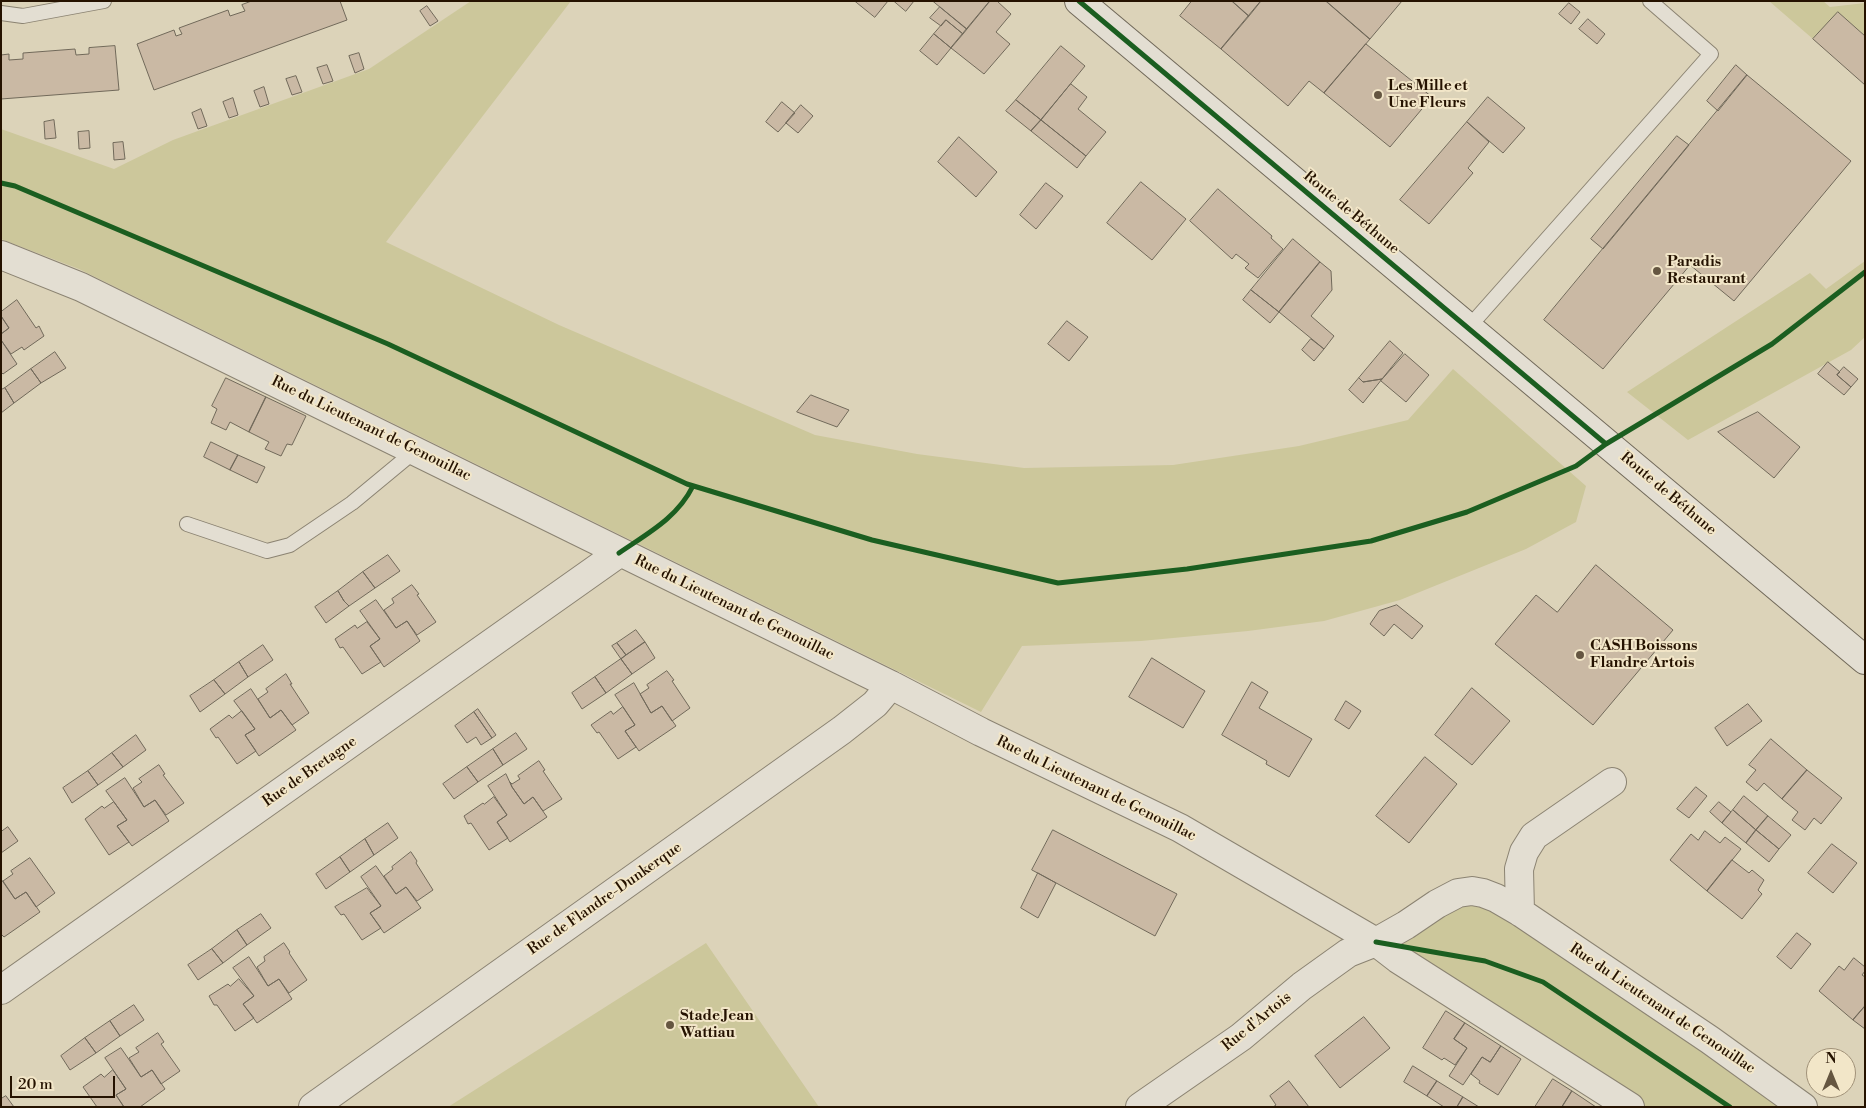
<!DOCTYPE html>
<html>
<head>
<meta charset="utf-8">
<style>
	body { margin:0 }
	#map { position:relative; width:1866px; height:1108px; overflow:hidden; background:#dcd3b9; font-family:"Libre Bodoni",serif }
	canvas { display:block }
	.frame { position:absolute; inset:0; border:2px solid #251200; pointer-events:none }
	.north { position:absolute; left:1806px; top:1048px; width:50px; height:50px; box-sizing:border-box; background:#f2e6c8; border:1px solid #a09178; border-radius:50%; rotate:0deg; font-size:14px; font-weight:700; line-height:20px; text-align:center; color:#251200 }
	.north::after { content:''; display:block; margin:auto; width:18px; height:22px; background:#655641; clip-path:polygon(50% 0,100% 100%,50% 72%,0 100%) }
	.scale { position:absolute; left:10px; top:1076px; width:105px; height:22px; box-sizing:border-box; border:2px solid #251200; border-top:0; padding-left:6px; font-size:15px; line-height:18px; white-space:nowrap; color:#251200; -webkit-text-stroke:4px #f2e6c8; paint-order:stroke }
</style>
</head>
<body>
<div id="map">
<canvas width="1866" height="1108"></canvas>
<div class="frame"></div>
<div class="north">N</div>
<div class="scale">20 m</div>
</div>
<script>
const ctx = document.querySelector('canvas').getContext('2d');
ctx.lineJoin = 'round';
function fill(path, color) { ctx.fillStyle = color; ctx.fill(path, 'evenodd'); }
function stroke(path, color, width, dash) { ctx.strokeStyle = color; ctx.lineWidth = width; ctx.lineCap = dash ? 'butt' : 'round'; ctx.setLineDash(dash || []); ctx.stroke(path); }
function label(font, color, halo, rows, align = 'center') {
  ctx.font = font + ' "Libre Bodoni",serif'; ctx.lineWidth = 4; ctx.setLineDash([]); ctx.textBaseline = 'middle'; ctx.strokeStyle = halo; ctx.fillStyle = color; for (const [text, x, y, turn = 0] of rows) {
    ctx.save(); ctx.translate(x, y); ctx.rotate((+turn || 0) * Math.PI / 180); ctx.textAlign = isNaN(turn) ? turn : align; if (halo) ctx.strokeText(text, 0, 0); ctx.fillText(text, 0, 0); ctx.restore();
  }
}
fill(new Path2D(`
	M471,1H571L386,242L559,325L815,435L917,454L1024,468L1173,465L1299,446L1408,420L1453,369L1586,486L1576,522L1526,549L1400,600L1324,621L1248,631L1141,641L1022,646L981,712L79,269L1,239V129L114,169L173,140L369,69Z
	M1769,1H1823L1830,7L1865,3V36L1838,12L1813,39Z
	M1865,261V337L1851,350L1688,440L1627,392L1810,273L1826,289Z
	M1489,898L1806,1107H1630L1398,959L1406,925L1437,904Z
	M706,943L819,1107H448Z`), '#ccc79b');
const building = new Path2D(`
	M252,1H340L347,20L154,90L137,44L174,30L176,36L182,34L179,28L228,10L230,16L245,11L242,5Z
	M855,1H888L875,17Z
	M894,1H914L906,11Z
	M933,1H990L967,29Z
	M990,1H997L1011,14L996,32L1010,44L984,74L951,48Z
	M1192,1H1232L1249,16L1221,49L1180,16Z
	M1232,1H1261L1249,16Z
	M1261,1H1326L1370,39L1324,93L1309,81L1288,106L1221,49Z
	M1326,1H1402L1370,39Z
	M1569,3L1580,12L1571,24L1559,14Z
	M427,6L438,21L430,26L420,11Z
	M940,7L967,29L963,34L946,20L941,26L930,18Z
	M1838,12L1865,36V85L1813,39Z
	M1588,19L1605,34L1597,44L1579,29Z
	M946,20L963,34L951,48L934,34Z
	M934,34L951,48L937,65L920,51Z
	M1366,44L1432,97L1390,147L1324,93Z
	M115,46L119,90L1,99V55L9,54V60L23,59V53L75,49L76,55L89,54V48Z
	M1061,46L1085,66L1041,120L1016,100Z
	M359,53L364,69L355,73L349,56Z
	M327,65L333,81L323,84L317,68Z
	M1736,65L1747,75L1718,111L1707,101Z
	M1747,75L1851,161L1734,301L1690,265L1603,369L1544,320Z
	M296,76L302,92L292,95L286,79Z
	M1071,84L1087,97L1078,109L1106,132L1086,156L1041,120Z
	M264,87L269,104L260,107L254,91Z
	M1488,97L1525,128L1503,153L1467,122Z
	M233,98L238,115L229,118L223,102Z
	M1016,100L1041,120L1031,131L1006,111Z
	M782,102L795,113L778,132L766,122Z
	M801,105L813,116L798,133L786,123Z
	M201,109L207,126L198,129L192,113Z
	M54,120L56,138L45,139L44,122Z
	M1041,120L1086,156L1077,168L1031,131Z
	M1467,122L1489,142L1468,168L1473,173L1429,224L1400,200Z
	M89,131L90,148L79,149L78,132Z
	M1677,136L1689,145L1603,249L1591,239Z
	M959,137L997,172L976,197L938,162Z
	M123,142L125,159L114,160L113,143Z
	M1141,182L1186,219L1152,260L1107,223Z
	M1046,183L1063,196L1036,229L1020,215Z
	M1218,189L1272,236L1271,238L1283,249L1258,278L1245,268L1249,264L1236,254L1232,259L1190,221Z
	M1293,239L1320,262L1279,312L1251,290Z
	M1320,262L1331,271L1332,290L1311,316L1334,336L1324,349L1279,312Z
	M1251,290L1279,312L1270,323L1243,300Z
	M17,300L36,328L39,326L44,336L24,350L22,347L11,354L1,340V334L9,328L1,316V312Z
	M1,316L9,328L1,334Z
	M1067,321L1088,337L1069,361L1048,344Z
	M1311,339L1324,349L1314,361L1302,350Z
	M1,340L17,364L3,374L1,372Z
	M1390,341L1403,353L1382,379L1363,382L1359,378Z
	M55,352L66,368L41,383L31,369Z
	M1405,354L1429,375L1406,402L1381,381Z
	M1828,362L1840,372L1837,375L1851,387L1844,395L1818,374Z
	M1844,367L1858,379L1851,387L1837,375Z
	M31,369L41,383L14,403L5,388Z
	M226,378L266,397L249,432L230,422L226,430L211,423L217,409L212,406Z
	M1359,378L1363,382L1382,379L1363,403L1349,390Z
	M5,388L14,403L1,413V390Z
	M811,395L849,410L837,427L797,412Z
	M266,397L306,416L292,445L287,444L281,456L265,449L269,442L249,432Z
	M1758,412L1800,447L1774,478L1718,432Z
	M211,442L238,455L230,470L204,457Z
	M238,455L265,467L257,483L230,470Z
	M388,555L400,571L375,588L363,572Z
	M1596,565L1673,630L1593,725L1495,644L1536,595L1557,612Z
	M363,572L375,588L349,606L344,601L338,591Z
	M412,585L419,594L417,595L436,622L417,635L407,621L396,628L384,610L394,603L392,599Z
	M338,591L344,601L349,606L326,623L315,607Z
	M376,600L396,628L407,621L420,641L384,667L370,646L380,639L360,611Z
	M1397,605L1423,626L1412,639L1394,624L1384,636L1370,624L1379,611Z
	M367,622L380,639L370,646L381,662L362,674L343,647L340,648L335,639L355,625L357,628Z
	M636,630L645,642L626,655L617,643Z
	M645,642L655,658L632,674L621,659Z
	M617,643L626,655L621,659L612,646Z
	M263,645L273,660L248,677L239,662Z
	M1152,658L1205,691L1183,728L1129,697Z
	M621,659L632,674L606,693L595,677Z
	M239,662L248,677L225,694L214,680Z
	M667,671L674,680L672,681L690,708L672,721L662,706L651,713L640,694L649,688L647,685Z
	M286,674L292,684H290L309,713L292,725L281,710L270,718L258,699L268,692L266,689Z
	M595,677L606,693L582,709L572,693Z
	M214,680L225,694L200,712L190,696Z
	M1252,682L1268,692L1259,708L1312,739L1289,777L1266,764L1267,761L1222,735Z
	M634,683L651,713L662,706L676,726L639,751L625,731L635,725L615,695Z
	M1472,688L1510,721L1472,765L1435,735Z
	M251,689L270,718L281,710L296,730L259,756L245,735L255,729L234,701Z
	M1346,701L1361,711L1349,729L1335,720Z
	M1748,704L1762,721L1727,746L1715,728Z
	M623,707L635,725L625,731L636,747L618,759L599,732L597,733L591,725L611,711L613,714Z
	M478,709L496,735L492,738L474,712Z
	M242,711L255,729L245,735L256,751L237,764L218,737L216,738L210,729L229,715L232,718Z
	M474,712L492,738L481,745L476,737L467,743L455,726Z
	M516,733L527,749L503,765L493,749Z
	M136,735L146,750L123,767L112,753Z
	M1771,739L1807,770L1782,799L1764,783L1757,791L1746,782L1756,770L1749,765Z
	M493,749L503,765L478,782L467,767Z
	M112,753L123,767L98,785L88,771Z
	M1425,757L1457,784L1409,843L1376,816Z
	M539,761L545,770L543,771L562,799L543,811L533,797L524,804L512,787L510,782L512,784L520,779L518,776Z
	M159,765L165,774L163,775L184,803L166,815L155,800L144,807L133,788L142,782L139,779Z
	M467,767L478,782L454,799L443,784Z
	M1807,770L1842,798L1821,824L1814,818L1805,830L1792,820L1798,812L1782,799Z
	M88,771L98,785L72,803L63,788Z
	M506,774L512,787L524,804L533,797L547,817L510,842L497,822L507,815L488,786Z
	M125,778L144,807L155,800L169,821L132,846L117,826L127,820L106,791Z
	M1696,787L1707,796L1689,818L1677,809Z
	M1744,796L1768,816L1756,830L1733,810Z
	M494,797L507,815L497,822L508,838L489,850L471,823L468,824L464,816L483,803L484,804Z
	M114,802L127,820L117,826L129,842L109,855L85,819L102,806L104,808Z
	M1719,802L1731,812L1722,823L1710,812Z
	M1733,810L1756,830L1746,843L1722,823Z
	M1768,816L1791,835L1779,849L1756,830Z
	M388,823L398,838L374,855L365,839Z
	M8,827L18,841L1,853V832Z
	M1053,830L1177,894L1155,936L1032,870Z
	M1756,830L1779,849L1769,862L1746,843Z
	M1705,831L1720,843L1725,837L1741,849L1707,891L1670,860L1691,834L1698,840Z
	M365,839L374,855L350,872L340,857Z
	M1832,844L1857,863L1833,893L1808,873Z
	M411,852L417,861L416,863L433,890L417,901L406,887L396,894L384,876L393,869L392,867Z
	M340,857L350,872L326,889L316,874Z
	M30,858L55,893L36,907L26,892L15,899L3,881L13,874L11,871Z
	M1732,860L1749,873L1752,870L1764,880L1758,890L1762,894L1742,919L1707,891Z
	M376,866L396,894L406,887L421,908L384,933L370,913L381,906L361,877Z
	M1038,873L1056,883L1038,918L1021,908Z
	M1,879L15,899L26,892L40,912L4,937L1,934Z
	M367,888L381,906L370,913L381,928L362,940L344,914L341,915L335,907Z
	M261,914L271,928L247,945L237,930Z
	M237,930L247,945L223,963L212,949Z
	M1797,933L1811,944L1791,969L1777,957Z
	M284,943L290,952L289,953L307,980L289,993L279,979L268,986L257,967L265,961L264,957Z
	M212,949L223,963L198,980L188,965Z
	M249,957L268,986L279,979L292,999L257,1023L243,1004L254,996L233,968Z
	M1854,958L1865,967V971L1862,975L1865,977V1006L1853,1020L1819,991L1839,966L1844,970Z
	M239,979L254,996L243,1004L254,1018L235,1031L217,1005H214L209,996L228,984L230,986Z
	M134,1005L144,1020L120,1036L110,1021Z
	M1865,1006V1029L1853,1020Z
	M1446,1011L1465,1023L1454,1039L1467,1048L1455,1065L1444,1058L1442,1060L1423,1048Z
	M1364,1017L1390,1048L1340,1088L1315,1056Z
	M110,1021L120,1036L96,1053L85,1038Z
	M1465,1023L1501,1046L1490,1062L1482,1057L1463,1085L1449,1076L1467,1048L1454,1039Z
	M158,1033L164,1042L161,1044L180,1071L161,1084L152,1070L141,1077L129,1058L139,1052L136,1048Z
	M85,1038L96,1053L70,1070L61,1056Z
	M1501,1046L1521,1059L1498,1095L1479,1083L1480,1081L1471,1074L1482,1057L1490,1062Z
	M121,1048L141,1077L152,1070L165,1089L140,1107H124L116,1095L126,1089L105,1058Z
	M1413,1066L1437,1081L1427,1096L1404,1082Z
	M113,1070L126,1089L116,1095L124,1107H97L83,1087L101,1074L104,1077Z
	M1553,1079L1572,1091L1562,1107H1535Z
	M1289,1081L1309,1107H1273L1276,1105L1270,1096Z
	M1437,1081L1463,1097L1457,1107H1444L1427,1096Z
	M1572,1091L1596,1107H1562Z
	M6,1096L14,1107H1V1099Z
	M1463,1097L1479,1107H1457Z`);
fill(building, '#cab9a4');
stroke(building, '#71695a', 1);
const lane = new Path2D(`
	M1,13L23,16L104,1
	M1468,328L1711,54L1650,1
	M187,524L267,551L290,545L352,503L416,450`);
const street = new Path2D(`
	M1,255L81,287L891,685L981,732L1180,828L1376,942L1398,959L1630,1107
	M1520,912L1519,869L1524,852L1534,836L1612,782
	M1,990L619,553
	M313,1107L842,730L875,704L891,685
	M1140,1107L1241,1037L1302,986L1348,953L1376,942L1406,925L1437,904L1458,893L1472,891L1483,893L1496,898L1520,912L1710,1040L1803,1107`);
const secondary = new Path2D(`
	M1079,1L1865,660`);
stroke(lane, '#8b8372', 16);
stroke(street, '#8b8372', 30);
stroke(secondary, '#71695a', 30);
stroke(lane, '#e3ded2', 14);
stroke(street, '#e3ded2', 28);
stroke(secondary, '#e3ded2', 28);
stroke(new Path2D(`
	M1079,1L1606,444
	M1,183L15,186L388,344L687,484L872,540L1058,583L1187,569L1371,541L1467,512L1576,466L1606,444L1772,344L1865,272
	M619,553C648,533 677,518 693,486
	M1376,942L1485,961L1543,982L1730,1107`), '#1b5e20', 5);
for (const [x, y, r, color] of [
	[1378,95,5,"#655641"],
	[1657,271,5,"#655641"],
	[1580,655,5,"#655641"],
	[670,1025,5,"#655641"]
]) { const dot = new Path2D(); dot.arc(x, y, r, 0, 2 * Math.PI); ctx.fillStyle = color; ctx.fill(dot); stroke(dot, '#f2e6c8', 2); }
label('bold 15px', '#251200', '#f2e6c8', [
	["Les Mille et",1388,86],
	["Une Fleurs",1388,103],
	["Paradis",1667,262],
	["Restaurant",1667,279],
	["CASH Boissons",1590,646],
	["Flandre Artois",1590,663],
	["Stade Jean",680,1016],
	["Wattiau",680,1033]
], 'left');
label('15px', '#251200', '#f2e6c8', [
	["Route de Béthune",1351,213,40],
	["Rue du Lieutenant de Genouillac",371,429,26],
	["Route de Béthune",1668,494,40],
	["Rue du Lieutenant de Genouillac",734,608,26],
	["Rue de Bretagne",310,772,-35],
	["Rue du Lieutenant de Genouillac",1096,789,26],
	["Rue de Flandre-Dunkerque",605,899,-35],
	["Rue du Lieutenant de Genouillac",1662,1009,34],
	["Rue d'Artois",1257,1022,-39]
]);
</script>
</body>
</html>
